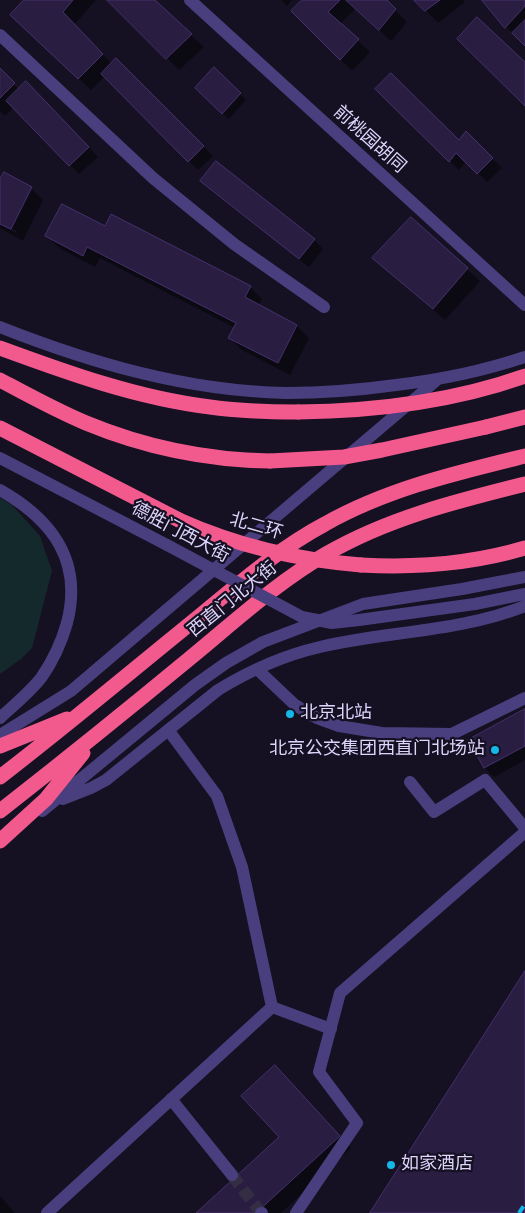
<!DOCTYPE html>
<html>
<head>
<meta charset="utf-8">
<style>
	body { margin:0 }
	canvas { display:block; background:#151022 }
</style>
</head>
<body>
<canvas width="525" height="1213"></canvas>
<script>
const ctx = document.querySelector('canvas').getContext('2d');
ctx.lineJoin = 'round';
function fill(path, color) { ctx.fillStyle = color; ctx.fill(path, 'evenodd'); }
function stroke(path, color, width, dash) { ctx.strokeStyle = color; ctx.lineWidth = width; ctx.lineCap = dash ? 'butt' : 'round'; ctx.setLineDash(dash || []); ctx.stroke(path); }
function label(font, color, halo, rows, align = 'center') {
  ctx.font = font + ' "Nunito Sans","Noto Sans SC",sans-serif'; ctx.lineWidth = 4.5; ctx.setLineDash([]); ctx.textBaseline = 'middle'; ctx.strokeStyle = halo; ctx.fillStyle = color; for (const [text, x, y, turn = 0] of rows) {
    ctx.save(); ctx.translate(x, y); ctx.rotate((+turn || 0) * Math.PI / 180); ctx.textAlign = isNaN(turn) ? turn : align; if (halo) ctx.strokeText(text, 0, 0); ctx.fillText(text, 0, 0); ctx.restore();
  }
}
fill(new Path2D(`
	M0,498L12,505L40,536L52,571L32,648L21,659L0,674Z`), '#13292c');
fill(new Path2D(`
	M26,0H96L74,25L112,64L116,60L213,156L198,170L105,76L91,90L24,27Z
	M108,0H153L204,47L179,70Z
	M281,0H292L287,6Z
	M304,0H385L407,22L391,41L356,8L340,24L370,52L352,71L293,11Z
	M416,0H463L465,2L438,23Z
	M483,0H525V44L506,27Z
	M214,68L246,100L229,119L197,88Z
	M0,70L19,90L26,83L98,157L79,174L14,107L5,116L0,111Z
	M377,89L459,142L466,133L502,168L487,182L466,161L459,170Z
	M201,181L314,240L323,249L309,267L211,190Z
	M0,182L31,188L43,200L23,241L0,228V225L16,233L17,231L0,222Z
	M411,219L480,281L445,320L374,258Z
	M106,228L250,287L262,299L258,306L297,326L309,338L290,375L242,350L230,338L235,328L100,258L95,267L59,248L47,236Z
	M525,710V760L494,777L485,768L470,740Z
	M287,1078L351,1148L281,1213H198L281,1137Z
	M0,1196L15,1213H0Z`), '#0007');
const building = new Path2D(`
	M24,0H73L63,12L103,54L78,79L10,15Z
	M107,0H155L192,34L166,59Z
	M302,0H340L328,12L359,39L340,60L291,11Z
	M346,0H387L396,9L379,30Z
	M414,0H440L425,11Z
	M482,0H525V6L505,28Z
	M477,17L525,62V106L457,39Z
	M525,20V46L512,33Z
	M116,58L204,146L188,162L101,74Z
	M214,67L241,93L222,114L195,88Z
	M0,68L15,83L0,98Z
	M391,73L459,140L466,131L493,158L477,174L456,153L449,162L375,89Z
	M26,81L89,147L69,166L6,101Z
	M216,161L315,239L299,259L200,181Z
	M4,172L32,187L11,229L0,224V179Z
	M62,204L105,226L111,214L251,286L245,297L297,325L278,363L228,338L236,323L87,247L83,256L45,236Z
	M411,217L468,268L433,309L372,258Z
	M525,709V746L484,768L468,740Z
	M525,971V1213H370Z
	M275,1065L340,1136L256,1213H196L279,1137L241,1096Z`);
fill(building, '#2a1d42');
stroke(building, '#45316c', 1);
stroke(new Path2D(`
	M232,1175L261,1213`), '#332e43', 12, [12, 6]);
stroke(new Path2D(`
	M190,0L525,305
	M0,35L153,178L234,244L324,307
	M0,327C91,363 187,391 286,393C323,393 360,390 396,385C440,380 483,371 525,357
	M0,458L167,545
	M0,490C53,520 83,561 67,623C61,644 53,661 41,678C29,693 14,705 0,718
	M359,620L475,604L525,594
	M257,669L295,705L317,718L339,726L382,733L452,734L525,698
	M169,731L217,796L242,867L272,1007L331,1029
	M0,735L71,691L438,379
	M410,782L434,812L485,780L525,828
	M63,799L91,788L106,780L218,690C249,671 285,655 320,647C388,631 459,632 525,606
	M42,811L195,685L226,663L263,642L363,604L462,589L525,577
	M171,1099L232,1175
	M47,1213L272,1007
	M261,1213H262
	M296,1213L357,1123L319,1072L340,993L525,832`), '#493f7e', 12);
stroke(new Path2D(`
	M0,348C68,373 137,398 210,407C239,411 268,412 298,412
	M0,380C28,395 57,411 86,423C144,447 207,460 270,461
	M486,427L525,417
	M0,428L179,520
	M361,565C416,568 472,564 525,548
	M0,746L67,719
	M0,777C65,727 128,674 191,623C234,588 276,550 325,524C387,489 456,473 525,456
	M0,811C64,761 126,711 189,659C233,623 276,583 326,554C388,518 457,501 525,484
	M0,841L46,799L83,753`), '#f25a8e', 15);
stroke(new Path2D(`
	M519,1213L525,1204`), '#13b8e9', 4, [8, 6]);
stroke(new Path2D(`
	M167,545L302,617L332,623L359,620`), '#493f7e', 12);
stroke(new Path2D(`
	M298,412C375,411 452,402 525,376
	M270,461L344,457L382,450L486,427
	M179,520C237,546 298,560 361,565`), '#f25a8e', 15);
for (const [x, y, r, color] of [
	[290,714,5,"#13b8e9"],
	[495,750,5,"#13b8e9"],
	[391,1165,5,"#13b8e9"]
]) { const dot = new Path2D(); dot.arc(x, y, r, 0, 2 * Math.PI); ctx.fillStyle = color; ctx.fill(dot); stroke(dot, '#151022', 2); }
label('18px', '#ded5fc', '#151022', [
	["前桃园胡同",369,140,42],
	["北二环",256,527,16],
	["德胜门西大街",180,533,28],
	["西直门北大街",233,600,-39]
]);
label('18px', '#ded5fc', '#151022', [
	["北京北站",300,714],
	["北京公交集团西直门北场站",485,750,"right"],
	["如家酒店",401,1165]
], 'left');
</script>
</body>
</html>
